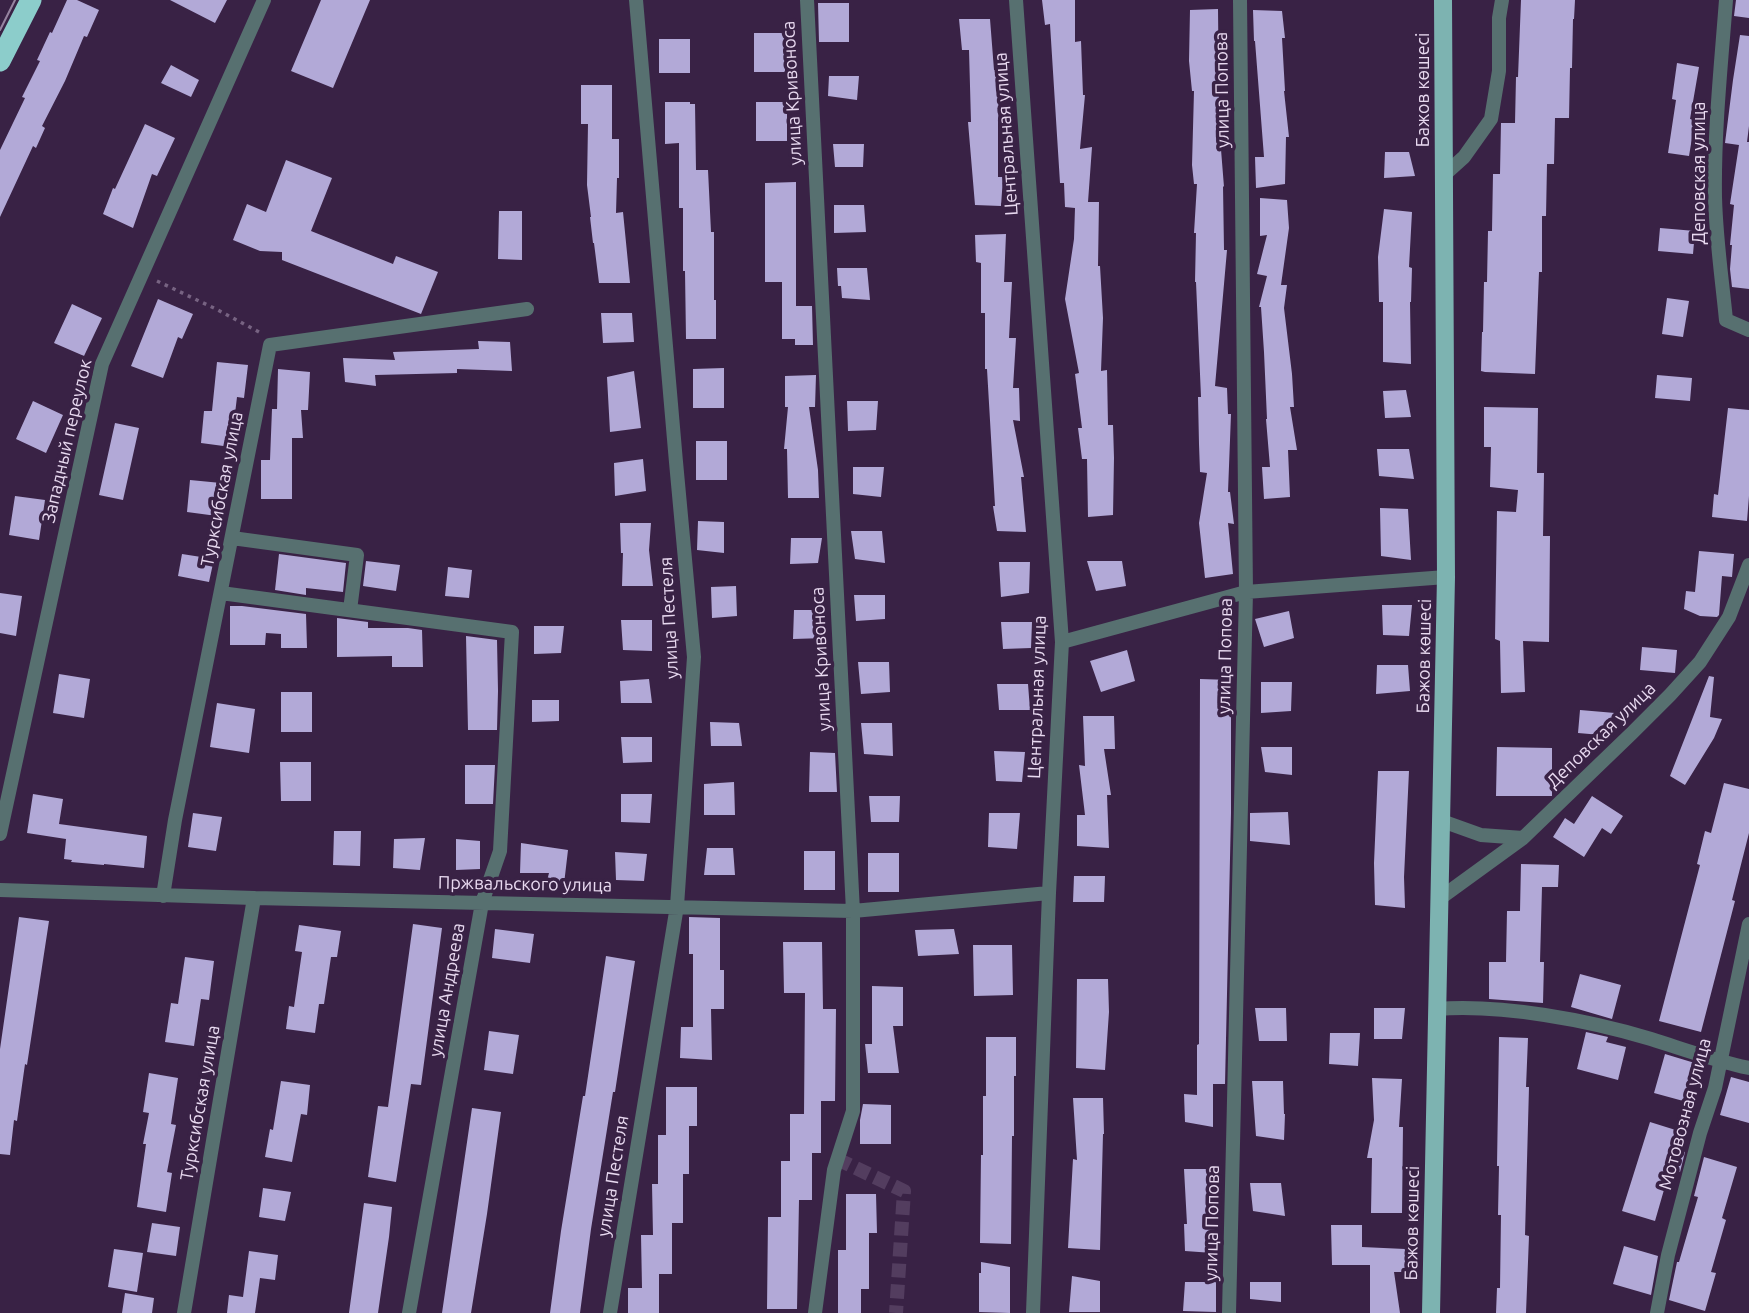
<!DOCTYPE html>
<html>
<head>
<meta charset="utf-8">
<style>
	body { margin:0 }
	canvas { display:block; background:#392245 }
</style>
</head>
<body>
<canvas width="1749" height="1313"></canvas>
<script>
const ctx = document.querySelector('canvas').getContext('2d');
ctx.lineJoin = 'round';
function fill(path, color) { ctx.fillStyle = color; ctx.fill(path, 'evenodd'); }
function stroke(path, color, width, dash) { ctx.strokeStyle = color; ctx.lineWidth = width; ctx.lineCap = dash ? 'butt' : 'round'; ctx.setLineDash(dash || []); ctx.stroke(path); }
function label(font, color, halo, rows, align = 'center') {
  ctx.font = font + ' Ubuntu,sans-serif'; ctx.lineWidth = 7; ctx.setLineDash([]); ctx.textBaseline = 'middle'; ctx.strokeStyle = halo; ctx.fillStyle = color; for (const [text, x, y, turn = 0] of rows) {
    ctx.save(); ctx.translate(x, y); ctx.rotate((+turn || 0) * Math.PI / 180); ctx.textAlign = isNaN(turn) ? turn : align; if (halo) ctx.strokeText(text, 0, 0); ctx.fillText(text, 0, 0); ctx.restore();
  }
}
fill(new Path2D(`
	M67,0H77L99,10L87,37L84,36L65,81L42,126L45,128L36,148L33,146L0,217V150L25,98L22,97L40,61L37,60L50,32L52,33Z
	M170,0H227L215,23Z
	M321,0H370L333,88L291,71Z
	M1042,0H1075V42L1081,41L1083,95H1085L1080,149L1092,147L1088,202H1099L1098,266H1100L1103,318L1101,371L1107,370L1108,425H1113L1114,458L1113,515L1088,517L1087,459H1082L1078,428H1082L1075,374L1079,373L1065,299L1074,239L1075,208L1065,207L1064,183H1060L1050,24L1045,25Z
	M1521,0H1575L1574,19H1573L1572,68H1570L1569,118H1555L1554,164H1547L1546,216H1542V272H1539L1535,374L1485,372L1481,371L1482,332H1483L1484,282H1487L1488,231H1492L1493,174H1500L1501,123H1515L1516,77H1518Z
	M1736,0H1749V18L1734,16Z
	M818,3H849V42H819Z
	M1218,9L1219,105H1223L1222,137H1220L1224,187L1223,186L1224,250H1227L1215,386L1227,388L1228,414H1231L1228,492H1230L1234,524L1228,523L1233,574L1205,578L1199,523L1207,473L1200,472L1199,444L1198,397H1201L1196,282H1195L1196,233H1194L1197,184H1194L1192,165L1194,91H1192L1189,61L1190,10Z
	M1253,10L1282,11L1285,38H1282L1285,91H1284L1289,137H1286L1285,184L1256,188L1255,157H1264L1255,41H1254Z
	M959,19H990L994,70H1000L998,123V177H1003L1001,206L975,205L968,122H971L969,50H962Z
	M754,33H785V72H754Z
	M1740,35L1749,36V126L1747,142H1749V289L1732,287L1730,269L1732,245H1730L1734,205L1730,204L1739,145L1725,143L1733,80Z
	M659,39H690V73H659Z
	M1677,63L1699,67L1690,119L1695,120L1689,156L1668,153L1676,100L1672,99Z
	M171,65L199,80L191,97L161,83Z
	M829,76H859L857,100L828,96Z
	M581,85H612V139H619V178H617L616,213L623,212L630,283H599L594,243H593L590,217H591L587,185L588,124H581Z
	M665,102H690V104H695L696,170H708L711,232H714V300H716V339H686L685,271H683V208H679V143L665,144Z
	M756,102H787V141H756Z
	M145,124L175,138L157,176L152,174L133,228L103,214L113,188L115,189Z
	M833,144H864L863,167H835Z
	M1385,152H1409L1415,176L1384,178Z
	M286,160L332,178L311,231L393,264L396,256L438,272L421,314L282,260V252L260,251L233,240L247,204L266,212Z
	M796,182V306H812L813,345H795V339H782V282H765V183Z
	M1260,198L1287,200L1289,228L1281,285H1287L1284,308L1292,374L1294,407H1290L1297,450H1288L1290,497L1264,499L1262,467H1270L1266,419H1267L1264,352L1261,307H1259L1267,276L1257,274L1267,235L1260,236Z
	M834,205H864L866,232L834,233Z
	M1384,209L1412,212L1409,267L1412,268L1411,302H1410L1411,364L1383,362V302H1379L1378,257Z
	M499,211H522V260L498,259Z
	M1660,228L1695,231L1693,254L1658,251Z
	M1006,234L1004,282H1012L1009,338H1016L1013,388H1019L1020,421L1013,420L1024,477H1021L1026,532L997,531L993,506H995L987,369H985V313H981V263L976,262L975,235Z
	M837,268H867L870,300L842,298L841,286H838Z
	M1667,298L1689,301L1683,337L1662,334Z
	M158,299L193,314L182,339L178,337L163,378L131,366Z
	M72,304L102,318L84,356L54,343Z
	M601,313H632L634,342L603,343Z
	M478,341L510,342L512,371L457,369V373L375,375L376,386L345,382L343,358L395,360L393,352L479,349Z
	M217,362L248,365L244,398L237,397L231,447L201,443L204,411H212Z
	M724,368V408H693V369Z
	M278,369L310,372L308,410H301L303,438H292V499H261V460H270L272,409H277Z
	M634,371L641,428L610,432L607,377Z
	M816,375L815,407H809L818,470L819,498H788L787,449H784L788,407H785V376Z
	M1657,375L1692,378L1690,401L1655,398Z
	M1406,390L1411,417L1385,418L1383,391Z
	M33,401L63,415L46,453L16,439Z
	M847,401H878L876,430L848,431Z
	M1484,407L1538,408L1537,473H1544L1543,536H1550L1549,642L1523,641L1525,692L1501,693L1500,641L1495,639L1497,511L1516,512L1518,490L1490,487L1491,447H1484Z
	M1728,408L1749,410V496L1747,521L1712,517L1714,494L1718,495Z
	M115,423L139,428L123,500L99,495Z
	M696,441H727V480H696Z
	M1377,449H1409L1414,479L1379,476Z
	M643,459L646,491L615,496L614,463Z
	M853,467H884L881,497L853,494Z
	M190,480L221,483L217,516L187,512Z
	M15,496L45,500L39,540L9,535Z
	M1380,508L1408,509L1411,560L1381,556Z
	M698,521L724,522V553L697,550Z
	M620,523H651L649,550L653,586H622L623,553H621Z
	M851,531H882L885,563L855,559Z
	M791,538H822L818,563L790,564Z
	M1699,551L1734,554L1732,577L1722,576L1719,615L1717,617L1700,616L1684,609L1686,591L1695,592Z
	M182,554L214,559L209,582L178,576Z
	M279,554L346,563L343,592L306,588V595L275,590Z
	M366,561L400,565L396,591L363,586Z
	M1087,561H1122L1126,586L1096,591Z
	M999,562H1030L1029,593L1001,597Z
	M448,567L472,570L469,598L445,596Z
	M736,586L737,616L712,618L711,587Z
	M0,593L22,596L16,636L0,633Z
	M854,595H885V619L856,621Z
	M1382,605H1412L1409,636L1383,635Z
	M230,606H242L306,614L307,648H281V634L266,633L265,645H230Z
	M794,610H825V638L793,639Z
	M1289,611L1294,638L1264,647L1255,619Z
	M337,618L368,622V628H408L422,630L423,667H392V656L337,657Z
	M621,620H652V651L623,650Z
	M1001,622H1032L1031,648L1003,649Z
	M534,626H564L561,653L534,654Z
	M466,636L497,640L498,691L497,730H468Z
	M1642,647L1677,650L1675,673L1640,670Z
	M1127,650L1135,681L1101,692L1090,661Z
	M858,662H889L890,692L861,694Z
	M1377,665H1408L1410,691L1376,694Z
	M59,674L90,679L84,718L53,713Z
	M1709,676L1714,677L1710,717L1722,719L1714,738L1685,785L1670,776Z
	M649,679L652,703H621L620,681Z
	M1200,679L1231,680V813L1225,1084H1213V1127L1185,1122L1184,1094L1197,1095V1045L1199,1044Z
	M1261,682H1292L1291,711L1261,713Z
	M997,684H1028L1030,710H999Z
	M281,692H312V732H281Z
	M532,700H559V721L532,722Z
	M217,703L255,709L249,753L210,747Z
	M1580,710L1615,713L1613,736L1578,733Z
	M1083,716H1114L1115,749H1104L1111,795H1107L1109,848L1077,846V815H1085L1079,765L1085,766Z
	M710,722L739,723L742,746H711Z
	M861,723H892L893,756L864,754Z
	M621,737H652V762L623,763Z
	M1261,747H1292V775L1265,772Z
	M1497,747L1552,748V796H1496Z
	M994,751L1025,752L1022,782L996,781Z
	M810,752L835,753L837,792H809Z
	M280,762H311V801H281Z
	M465,765H495L493,804H465Z
	M1378,771H1409L1404,877L1405,908L1375,905L1374,863Z
	M734,782L735,815H704V784Z
	M1724,783L1749,789V833L1732,900L1735,901L1701,1032L1659,1021L1700,865L1697,864L1705,831L1711,833Z
	M33,794L63,799L59,824L147,836L144,868L104,864V865L71,862L72,860L64,859L66,839L27,833Z
	M621,794H652L650,823L621,822Z
	M869,796H900L899,822H871Z
	M1592,796L1623,816L1611,834L1602,828L1584,857L1553,837L1565,818L1574,824Z
	M1288,812L1290,845L1250,841V813Z
	M193,813L222,817L216,851L188,847Z
	M989,813H1020L1017,849L988,847Z
	M334,831H361L360,866L333,865Z
	M425,838L420,870L393,868L394,839Z
	M456,839L480,841V869L456,870Z
	M521,843L568,850L564,884L547,881L549,873H520Z
	M707,848H733L735,875H704Z
	M804,851H835V890H804Z
	M615,852L647,854L644,881L616,880Z
	M868,853H899V892H868Z
	M1521,864L1559,865L1558,887H1542L1540,962H1544L1543,1003L1489,999V962H1506L1507,911H1520Z
	M1074,876H1105L1104,902H1073Z
	M19,917L49,921L27,1065L25,1064L17,1121L14,1120L10,1155L0,1154V1049Z
	M689,917L720,918V970H724V1009H711L712,1060L680,1058L681,1027H693V954H689Z
	M413,924L442,928L421,1085L411,1084L396,1182L368,1177L378,1106L388,1107Z
	M299,925L341,931L337,957H331L324,1004H319L315,1033L286,1029L289,1006L294,1007L302,952L295,951Z
	M495,929L534,934L530,963L492,958Z
	M954,929L959,954L918,956L915,930Z
	M783,942H822L823,1009H836L835,1101H821V1153H812V1200H799L797,1309H767L768,1217H781V1161H790V1114H804L805,993H784Z
	M973,945H1012L1013,995L974,996Z
	M606,956L635,961L615,1092H613L591,1229L580,1313H550L561,1231L583,1096H585Z
	M185,957L214,961L209,1000L201,999L194,1046L165,1042L171,1003L178,1004Z
	M1580,974L1621,985L1612,1019L1571,1007Z
	M1077,979H1108L1109,1012L1105,1070L1076,1068Z
	M872,986L903,987V1026H893L899,1073H868L865,1044H872Z
	M1255,1008H1286L1287,1041H1259Z
	M1374,1008H1405L1402,1039H1374Z
	M489,1031L519,1035L513,1074L484,1070Z
	M1586,1032L1608,1037L1606,1042L1626,1047L1618,1080L1577,1069Z
	M1330,1033H1360L1358,1066L1329,1064Z
	M986,1037H1016V1076H1014V1136H1012L1011,1244L980,1243L981,1155H983V1096H986Z
	M1499,1037L1528,1038L1526,1087H1529L1525,1235L1529,1236L1526,1313H1496L1497,1288H1500L1501,1215H1498L1499,1166H1497Z
	M1665,1054L1698,1064L1687,1102L1654,1093Z
	M149,1073L178,1078L171,1124L176,1125L167,1172L172,1173L166,1212L137,1207L146,1144H143L149,1113L143,1112Z
	M1731,1077L1749,1082V1123L1720,1115Z
	M1372,1078L1402,1079L1399,1127H1403L1402,1213H1371L1372,1158H1367L1374,1120Z
	M281,1081L310,1085L307,1115L301,1114L292,1162L265,1157L270,1129L273,1130Z
	M1252,1081H1283L1284,1114H1285L1284,1140L1256,1136Z
	M666,1087H697V1126H689V1174H683V1223H672V1274H659V1313H628V1288H642L641,1235H653L652,1184H658V1135H666Z
	M1073,1098H1103L1104,1134H1103L1100,1250L1068,1248L1073,1159L1077,1160Z
	M863,1104L891,1105V1144H860V1120Z
	M472,1108L501,1112L487,1214L471,1313H442Z
	M1650,1122L1682,1132L1677,1150L1685,1152L1680,1172L1670,1169L1655,1221L1622,1211Z
	M1704,1157L1737,1167L1722,1218L1726,1220L1711,1272L1716,1273L1705,1311L1669,1300L1677,1262H1679L1698,1197L1694,1196Z
	M1184,1169H1214V1224H1215L1213,1253L1185,1251L1184,1224H1187Z
	M1250,1183H1281L1285,1216L1253,1211Z
	M263,1188L291,1192L285,1221L259,1217Z
	M846,1194H876L877,1233H869V1289H861V1313H838V1250H846Z
	M364,1203L392,1207L389,1237L378,1313H349Z
	M152,1223L180,1227L176,1256L147,1252Z
	M1331,1225H1362V1247L1405,1249L1408,1272H1394L1400,1313H1370V1265H1332Z
	M1624,1246L1658,1256L1651,1295L1613,1284Z
	M114,1249L143,1253L137,1292L108,1287Z
	M249,1251L278,1255L275,1280L260,1278L255,1313H227L229,1295L243,1297Z
	M981,1262L1010,1267V1313L979,1312V1273H981Z
	M1072,1276L1100,1281V1312H1069Z
	M1185,1282H1216V1312L1183,1311Z
	M1250,1282H1281V1302L1250,1299Z
	M125,1293L154,1298L152,1313H122Z`), '#b2a9d7');
stroke(new Path2D(`
	M837,1159L904,1191L896,1313`), '#533d5f', 14, [14, 7]);
stroke(new Path2D(`
	M157,281L216,309L259,332`), '#776382', 3.5, [3.5, 5]);
stroke(new Path2D(`
	M807,0L853,911V1111L834,1170L815,1313
	M1016,0L1062,642L1049,893L1033,1313
	M1726,0C1721,66 1714,131 1715,197C1716,239 1722,279 1726,320L1749,330
	M1444,175L1464,157L1491,119L1499,71V18L1502,0
	M232,538L357,555L350,610
	M221,593L512,632L500,851L482,903L409,1313
	M1062,642L1246,592L1446,577
	M1442,821L1481,835L1523,838
	M0,834L102,364L264,0
	M0,890L254,898L853,911L1049,893
	M163,896L175,820L270,345L527,309
	M1439,899L1523,838L1632,733L1670,695L1700,662L1729,617L1749,565
	M1437,1009C1502,1004 1588,1020 1651,1039C1683,1049 1716,1061 1749,1068
	M184,1313L254,898
	M610,1313L677,906L694,657L676,462L636,0
	M1229,1313L1246,592L1240,0
	M1657,1313L1668,1255L1683,1198L1700,1133L1715,1088L1749,924`), '#577070', 14);
stroke(new Path2D(`
	M1431,1313L1446,577L1443,0`), '#7db3b1', 18);
stroke(new Path2D(`
	M0,61L31,0`), '#8ccdcb', 21);
stroke(new Path2D(`
	M0,30L15,0`), '#9683a0', 2);
label('18px', '#e8d9f0', '#392245', [
	["улица Попова",1222,90,-91],
	["Бажов көшесі",1423,90,-90],
	["улица Кривоноса",792,93,-93],
	["Центральная улица",1006,134,-94],
	["Деповская улица",1699,173,-90],
	["Западный переулок",67,441,-77],
	["Турксибская улица",222,489,-79],
	["улица Пестеля",669,618,-93],
	["улица Попова",1225,656,-89],
	["Бажов көшесі",1424,656,-89],
	["улица Кривоноса",821,659,-93],
	["Центральная улица",1037,697,-88],
	["Деповская улица",1601,735,-44],
	["Пржвальского улица",525,884,1],
	["улица Андреева",447,990,-80],
	["Турксибская улица",200,1103,-80],
	["Мотовозная улица",1685,1114,-75],
	["улица Пестеля",613,1176,-81],
	["улица Попова",1212,1223,-89],
	["Бажов көшесі",1412,1223,-89]
]);
</script>
</body>
</html>
